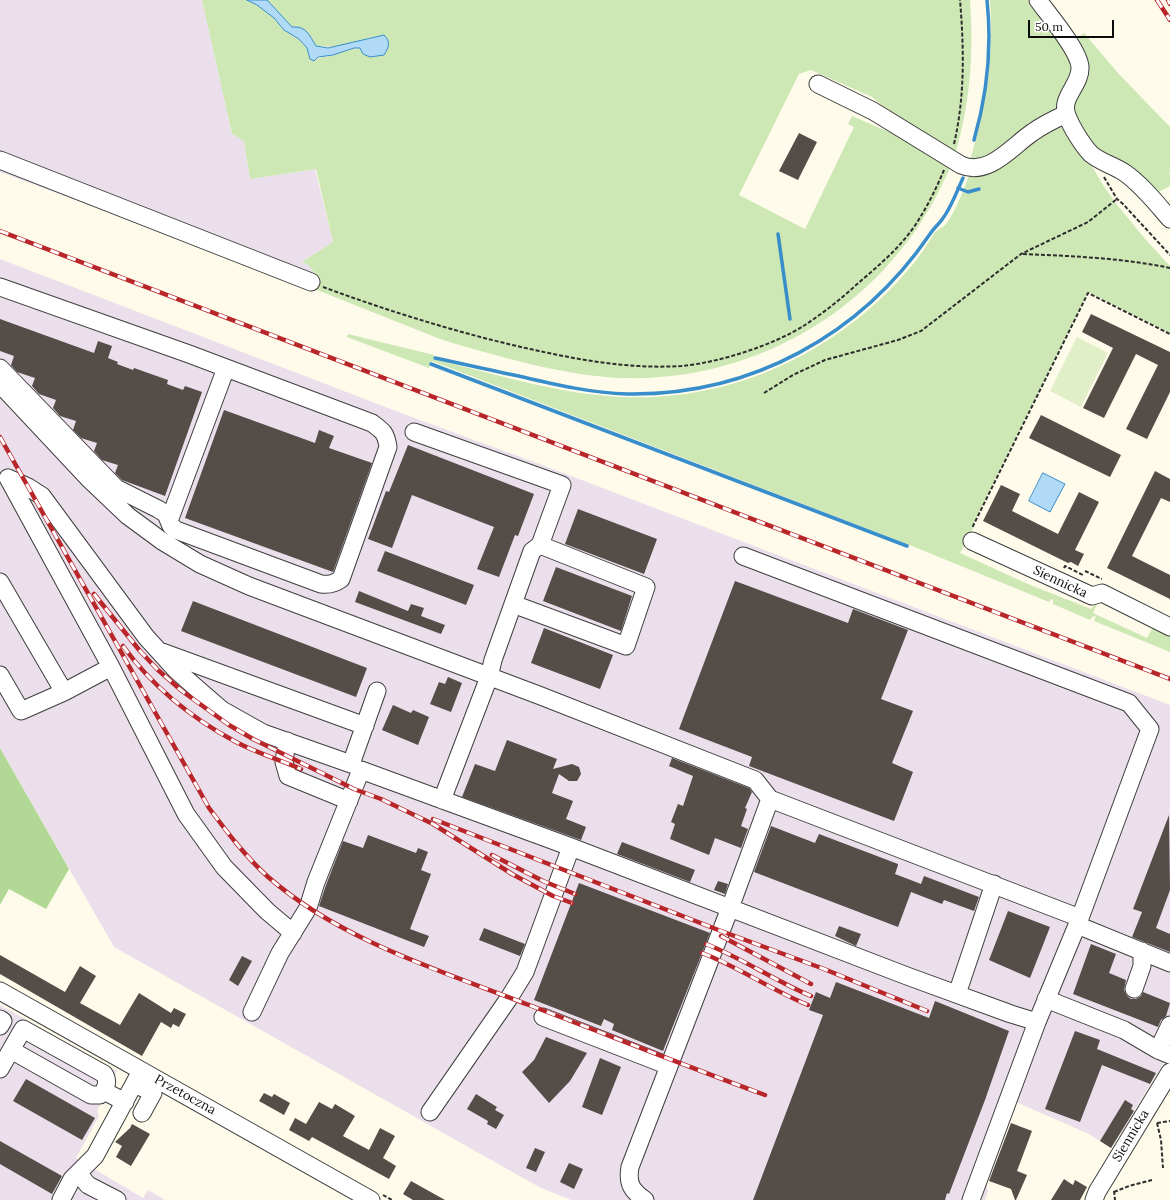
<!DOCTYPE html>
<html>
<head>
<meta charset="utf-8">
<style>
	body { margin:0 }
	#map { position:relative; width:1170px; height:1200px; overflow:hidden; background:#fffbea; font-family:Lora,serif }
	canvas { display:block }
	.scale { position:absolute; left:1028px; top:20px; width:86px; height:18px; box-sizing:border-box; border:2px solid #0b0b0b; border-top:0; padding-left:5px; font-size:12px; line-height:14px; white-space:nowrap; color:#0b0b0b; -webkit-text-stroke:3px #fff; paint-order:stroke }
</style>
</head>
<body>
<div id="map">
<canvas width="1170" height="1200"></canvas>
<div class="scale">50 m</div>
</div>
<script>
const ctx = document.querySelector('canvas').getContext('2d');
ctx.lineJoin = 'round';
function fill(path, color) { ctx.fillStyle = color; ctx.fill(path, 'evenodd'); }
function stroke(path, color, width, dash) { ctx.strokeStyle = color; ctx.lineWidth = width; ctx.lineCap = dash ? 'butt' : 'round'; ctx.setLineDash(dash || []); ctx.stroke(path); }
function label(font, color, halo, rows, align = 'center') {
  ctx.font = font + ' Lora,serif'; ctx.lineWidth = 4; ctx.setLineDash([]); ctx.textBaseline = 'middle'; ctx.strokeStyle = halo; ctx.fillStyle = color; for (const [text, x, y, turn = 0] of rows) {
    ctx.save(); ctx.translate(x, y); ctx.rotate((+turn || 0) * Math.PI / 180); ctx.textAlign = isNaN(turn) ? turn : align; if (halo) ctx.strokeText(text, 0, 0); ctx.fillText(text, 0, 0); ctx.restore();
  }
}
fill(new Path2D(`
	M0,0H202L232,134L244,141L250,179L315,169L333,242L302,262L308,265L317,276L312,288L0,172Z
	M0,259L409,416L545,466L1170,705V1053L1134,1111L1135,1112L1111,1148L1089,1134L1016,1102L985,1177L988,1191L985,1200H571L539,1187L114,947L0,748Z
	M0,1005L117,1071L97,1111L99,1116L76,1158L143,1198L148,1190L165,1200H0Z`), '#eadfeb');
fill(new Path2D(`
	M202,0H247L257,5L274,18L284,30L299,39L307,48L310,59L315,60C321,56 328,57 334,55C343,52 351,48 360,48L373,37C354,43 336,49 316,46L307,31L292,28L267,0H970C974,55 970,103 955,155L898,118L872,97L811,70L799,74L739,195L805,229L854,127L848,124L852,116L903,138L951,166C943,182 936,199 926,214C915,233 902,249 888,265C820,340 723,381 622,378C568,376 508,359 456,344L440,339L312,288L317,276L308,265L302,262L333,242L316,169L250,179L244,141L232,134Z
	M990,0H1033L1074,66L1057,110L1000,151L969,164C986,107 994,59 990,0Z
	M1084,33L1118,73L1170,127V172L1169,173L1170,175V186L1155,194L1090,148L1074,121L1073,42Z
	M1058,125L1063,126L1085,154L1103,185L1118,206L1146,240L1170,266V333L1088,292L972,526L974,527L960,553L1028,584L1091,609L1096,603L1097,604L1093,613L1147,638L1154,625L1170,633V652L1094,621L1096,616L1092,617L1090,620L1053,604V600L1051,599L1049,602L912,546L432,361L429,368L347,337L348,334L434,355L433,359C495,374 558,394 622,397C732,402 837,353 908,270C918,259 926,246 934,234C937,229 943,228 946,224C956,210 963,192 969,175L1021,150Z`), '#cee8b5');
fill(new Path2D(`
	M0,748L69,869L46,909L9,889L0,905Z`), '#b2d895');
fill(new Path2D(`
	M1077,337L1108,353L1081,407L1050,391Z`), '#e0efc7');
const water = new Path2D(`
	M247,0H267L292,27C307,26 309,35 316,46L328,48L384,35C391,42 389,47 384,55L370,57L363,54L360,48H354L333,55L318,57L314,61L310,59L307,48L299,39L284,30L274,18L257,5Z
	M1043,473L1065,484L1050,512L1029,501Z`);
fill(water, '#b0daf5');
stroke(water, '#388dcb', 1);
stroke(new Path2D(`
	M974,140C987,95 992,47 987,0
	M958,188L968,192L979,189
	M778,234L790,319
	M435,358C464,364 493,371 523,377C557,385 592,393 627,394C751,396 861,335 930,234C933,229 937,226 940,222C950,211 957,191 963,178
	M431,364L907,546`), '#388dcb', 3.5);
fill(new Path2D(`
	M799,133L817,142L798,180L779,171Z
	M1091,314L1170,352V392L1147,439L1126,429L1158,365L1136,354L1104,418L1083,408L1113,348L1082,332Z
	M0,319L94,353L98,341L112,346L108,358L118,362L117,364L133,370L134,368L168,380L167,384L183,390L185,386L202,392L165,496L122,480L115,473L118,465L102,460L94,451L97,443L81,438L73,430L76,421L60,416L53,408L56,400L39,394L32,386L35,378L17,372L11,365L14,356L0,351Z
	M224,410L315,443L319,430L334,436L329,448L372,463L333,572L185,518Z
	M1041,415L1121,455L1110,477L1029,438Z
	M408,445L534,494L518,536L515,535L499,577L477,569L494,527L412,495L392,548L368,539L386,491L389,492Z
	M1155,471L1170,479V502L1161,498L1132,556L1170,575V599L1107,568Z
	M1001,485L1020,494L1012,511L1058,534L1079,492L1099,502L1075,550L1084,554L1078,566L1071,562L1068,563L983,521Z
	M578,509L657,539L644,574L565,544Z
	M385,551L474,585L466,605L377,571Z
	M556,567L632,596L621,631L543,601Z
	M735,581L848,623L853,609L908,630L881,699L913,711L892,763L913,772L894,821L749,766L752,757L679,729Z
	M359,591L408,611L411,604L424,608L421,616L445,625L441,634L355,602Z
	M193,601L367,668L356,697L181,631Z
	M544,628L613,655L600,689L531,663Z
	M448,677L462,683L451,712L430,704L439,682L445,684Z
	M393,705L411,713L413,710L429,717L418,745L382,730Z
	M507,740L557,759L553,769L572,764L579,767L581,774L577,781H569L559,774L552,793L573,801L566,819L586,827L581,840L462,797L475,764L495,771Z
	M672,758L749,788L752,792L745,808L747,809L741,826L748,829L741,848L715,838L709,855L670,839L675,824L671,822L678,804L683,806L693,776L669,766Z
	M1169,815L1170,890L1156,928L1170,934V952L1132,937L1142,912L1133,909Z
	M771,826L815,843L819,834L898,864V865L895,874L921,884L924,876L979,897L974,911L944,900L942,904L911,892L898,927L754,872Z
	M368,835L416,853L418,848L428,852L421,870L431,874L410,929L429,936L424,947L319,906L326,885L343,841L363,848Z
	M622,842L695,870L690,882L617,854Z
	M718,881L728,884L725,894L714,890Z
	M579,883L710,933L663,1051L612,1030L614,1024L604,1019L601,1026L534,1000Z
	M1008,911L1050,927L1030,978L989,960Z
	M839,926L861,934L856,946L835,936Z
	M484,928L525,944L520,956L479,940Z
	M1091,944L1116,954L1109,973L1126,980L1124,990L1127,996L1131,999H1136L1141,996L1143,992L1170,1003L1166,1016L1161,1020L1158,1027L1073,994Z
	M0,955L65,992L80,966L96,976L80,1003L120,1025L139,993L171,1013L174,1008L186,1014L179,1027L173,1024L171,1028L161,1022L142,1056L0,974Z
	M242,956L252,961L238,986L229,980Z
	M836,982L929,1018L935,1001L1009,1031L985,1100L949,1194L947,1193L945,1200H753L823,1015L809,1010L816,992L830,998Z
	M1075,1031L1100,1040L1097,1049L1156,1073L1150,1084L1102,1065L1080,1122L1045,1109Z
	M546,1037L587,1053L570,1081L549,1103L522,1072L534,1060Z
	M600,1058L621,1067L602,1115L582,1107Z
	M26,1079L95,1118L82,1140L13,1101Z
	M264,1093L272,1097L274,1094L290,1103L284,1115L259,1101Z
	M476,1094L497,1107L495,1110L504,1115L496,1129L487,1124L488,1121L467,1109Z
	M1125,1100L1133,1105L1131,1109L1134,1111L1111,1148L1100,1141Z
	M319,1102L332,1109L335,1104L355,1116L343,1136L369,1150L380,1128L395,1136L383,1158L396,1166L389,1179L312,1137L309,1141L289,1130L295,1118L306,1124Z
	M1011,1123L1032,1131L1017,1171L1027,1175L1016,1200H1015L1011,1189L989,1181Z
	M132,1124L150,1134L131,1166L116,1157L122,1146L115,1142L130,1128Z
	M0,1141L62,1176L52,1194L0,1164Z
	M535,1148L545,1152L536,1172L526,1168Z
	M569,1163L583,1169L574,1189L560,1182Z
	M1064,1179L1073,1185L1075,1180L1087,1187L1080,1200H1051Z
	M411,1181L445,1200H413L403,1194Z`), '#544d48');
const minor = new Path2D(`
	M1038,0C1048,14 1079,50 1080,67C1081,86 1058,98 1068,118C1072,128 1083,146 1091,154C1100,162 1115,166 1125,173C1142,185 1157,204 1170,219
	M818,84L873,111L961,165C989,177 1012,146 1033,132C1043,125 1055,119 1066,114
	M0,160L311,282
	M0,287L189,354L372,423C383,431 386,433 388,447L341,579C334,584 329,585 321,584L176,530L171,526L166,514L158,509L116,488L0,368
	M0,384L88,478L128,516L162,541L200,564L249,586L541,696L755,780L770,799L1080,918
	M414,432L562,485L540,545L532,551L493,660L489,677L442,800
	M8,478L111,667L186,814L224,867L267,911L293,933
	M8,478L28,487L42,496L146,637L176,670L201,692L222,710L263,733L351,764L377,691
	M169,521L226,368
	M972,541L1092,596L1102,593L1170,627
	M743,556L1129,703L1150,729L1080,918L1037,1022L971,1200
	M0,582L64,692L111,667
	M513,604L626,646L646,587L540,545
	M162,652L365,726
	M0,675L21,711L64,692
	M287,741L284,762L288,776L349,801
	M1077,925L1170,963
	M1134,989L1142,966V951
	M0,991L371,1200
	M957,994L994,884
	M1046,999L1124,1030L1158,1050L1170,1055
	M252,1012L280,953L308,908L316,882L361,770L571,847L907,976L1011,1014L1037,1022
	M543,1017L669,1066
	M0,1019L3,1021L0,1026
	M11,1050L91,1095H100L104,1091
	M1158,1050L1170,1025
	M0,1069L23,1029L104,1074C108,1080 107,1084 104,1091L125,1102
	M135,1084L153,1093L142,1113
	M430,1112L509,998L525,972L571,847
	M78,1173L88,1185L117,1200
	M61,1200L72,1179L95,1156L141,1071
	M645,1200C632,1191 627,1184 630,1167L730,908L770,799
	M1094,1200L1097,1192L1170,1072`);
stroke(minor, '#3e3e3e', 19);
stroke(new Path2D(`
	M954,144C965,97 964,48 960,0
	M1104,177L1117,199L1123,204L1170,255
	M1023,254C1072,256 1122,258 1170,268
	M323,287C394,313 465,335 539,351C585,361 633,369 681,366C718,363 774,345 805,325C823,313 840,300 856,285C877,267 900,248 916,224C927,207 936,189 944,170
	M764,393L793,375L825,360L898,340L921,331L1021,254L1088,222L1117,199
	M974,526H973L1088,293L1170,334
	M1064,568L1065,566L1083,575
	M1085,571L1102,579
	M1157,1123L1161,1140L1163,1168
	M1157,1123L1170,1121
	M1114,1191L1115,1200
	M1114,1192L1129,1186L1152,1180
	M383,1195L392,1200`), '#2d2d2d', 2, [4, 2]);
stroke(minor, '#fff', 17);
const rail = new Path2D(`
	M1157,0L1170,20
	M1168,0L1170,4
	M0,231L1170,679
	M0,437L209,808C227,832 245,856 267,876C341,941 439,970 529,1005C608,1035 686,1066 765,1095
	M94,594L140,651L158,670L182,691L229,725L253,739L354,789L381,799L433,824L512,874L553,896L572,903
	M123,646C152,686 193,719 236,742C257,753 280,760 301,769
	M433,819L721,931L824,969L927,1011
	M492,855L543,881L575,894
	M721,936L811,984
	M706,944C742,958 775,981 811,996
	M702,953C739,967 771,990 808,1005`);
stroke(rail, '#b9262a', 4.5);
stroke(rail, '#fff', 3, [9]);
label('13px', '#0b0b0b', '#fff', [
	["Siennicka",1060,582,25],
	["Przetoczna",185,1095,29],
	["Siennicka",1131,1136,-59]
]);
</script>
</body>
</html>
